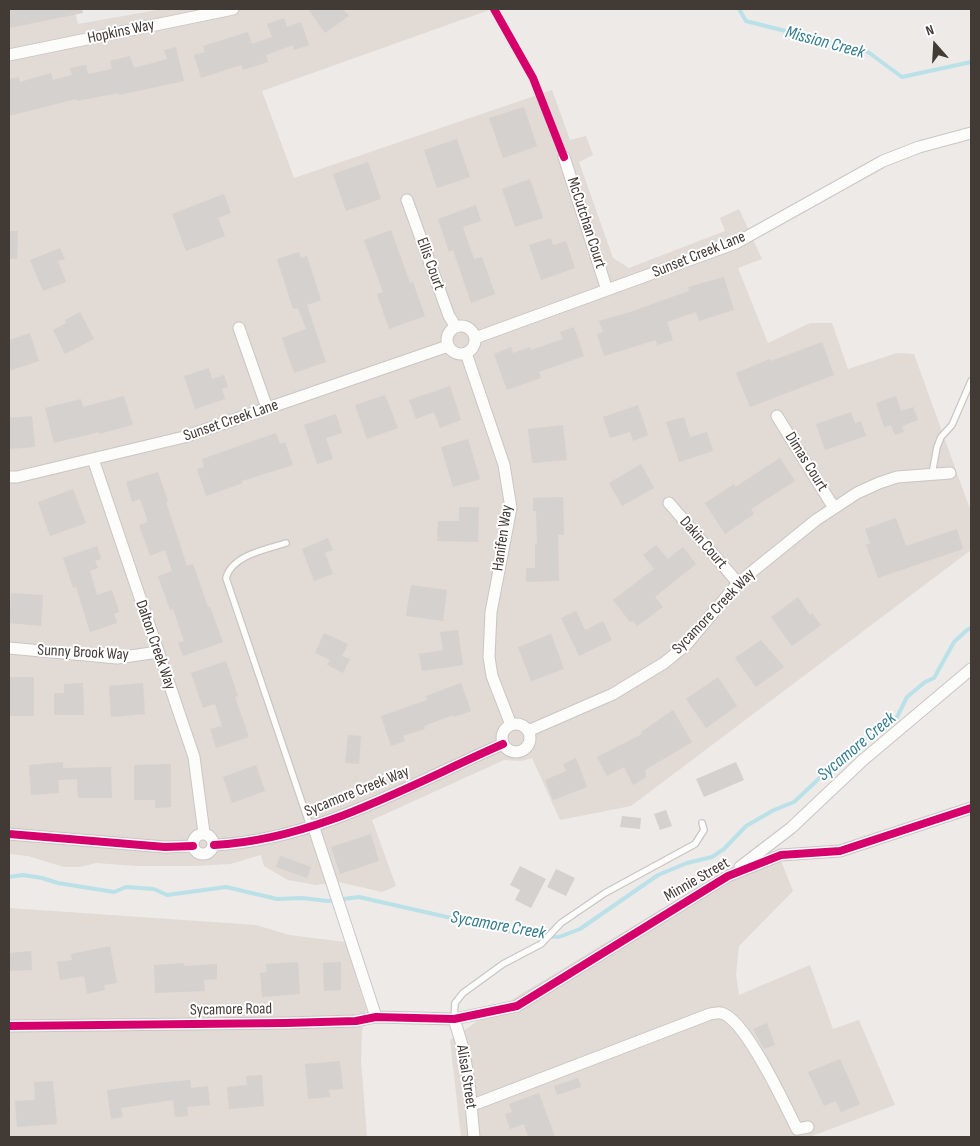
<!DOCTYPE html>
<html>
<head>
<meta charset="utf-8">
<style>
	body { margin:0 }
	#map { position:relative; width:980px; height:1146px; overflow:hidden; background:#edeae7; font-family:"Sofia Sans Condensed",sans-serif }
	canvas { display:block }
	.frame { position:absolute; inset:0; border:10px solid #423a35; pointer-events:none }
	.north { position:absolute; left:910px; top:20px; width:50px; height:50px; -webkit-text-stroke:4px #fff; paint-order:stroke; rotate:341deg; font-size:14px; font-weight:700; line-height:20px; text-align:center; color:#423a35 }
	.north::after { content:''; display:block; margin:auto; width:18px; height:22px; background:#423a35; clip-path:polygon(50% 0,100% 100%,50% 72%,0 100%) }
</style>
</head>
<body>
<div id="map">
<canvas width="980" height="1146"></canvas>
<div class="frame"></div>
<div class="north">N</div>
</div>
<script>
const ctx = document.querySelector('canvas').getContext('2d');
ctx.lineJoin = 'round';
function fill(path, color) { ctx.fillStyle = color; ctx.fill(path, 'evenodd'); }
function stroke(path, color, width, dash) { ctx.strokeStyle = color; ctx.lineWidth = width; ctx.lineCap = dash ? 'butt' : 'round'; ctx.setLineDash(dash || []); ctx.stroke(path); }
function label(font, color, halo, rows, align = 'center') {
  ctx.font = font + ' "Sofia Sans Condensed",sans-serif'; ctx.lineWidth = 4; ctx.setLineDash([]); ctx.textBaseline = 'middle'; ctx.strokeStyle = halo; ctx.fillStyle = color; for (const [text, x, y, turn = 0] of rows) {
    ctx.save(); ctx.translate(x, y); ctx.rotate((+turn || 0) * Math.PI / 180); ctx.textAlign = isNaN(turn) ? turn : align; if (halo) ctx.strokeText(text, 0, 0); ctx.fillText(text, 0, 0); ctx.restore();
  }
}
fill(new Path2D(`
	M9,9H74L78,24L163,9H492L262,91L294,178L552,90L570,140L586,136L593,155L579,162L613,258L629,268L725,231L720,218L739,209L762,259L738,268L768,343L810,323H832L848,369L897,353L914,354L971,512V550L631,806L560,820L532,758L521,761L504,760L372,820L396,886L382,892L339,882L316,885L288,880L264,866L261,855L230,864L194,866H136L96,863L80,867H64L28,856L9,854Z
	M777,851L793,891L739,946L736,974L739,995L810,965L833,1029L859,1020L895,1105L809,1137H461L450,1040L488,1014L708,881L730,869Z
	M9,908L256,925L289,935L345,942L366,1009L362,1031L361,1060L367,1137H9Z`), '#e1dad5');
stroke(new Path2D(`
	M739,9L746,21L868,52L902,77L971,62
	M9,877L23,875L42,878L58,883L114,892L126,887L154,889L167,895L226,887L277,899L302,898L328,901L359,897L526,935L559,937L580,929L658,875L687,863L712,857L724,849L746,826L774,810L794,802L826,772L879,727L896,719L907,697L925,682L934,678L954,642L967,630L971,628`), '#bbe1e8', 4);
fill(new Path2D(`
	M9,9H82L83,13L9,28Z
	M308,9H343L349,16L325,33Z
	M284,18L287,27L301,22L309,45L294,50L293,45L266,55L268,62L243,70L241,65L201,78L194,55L205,52L203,46L248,32L252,44L272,37L267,24Z
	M176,47L184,81L119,95L118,93L77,101L76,99L9,116V79L19,77L20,82L51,73L53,80L72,75L70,68L86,65L88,74L112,69L110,61L130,56L134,68L167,59L164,50Z
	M524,107L537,146L503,158L489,118Z
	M457,139L470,177L437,188L424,150Z
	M368,162L381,199L346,211L333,174Z
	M530,179L543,218L515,227L502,189Z
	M224,194L231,213L218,218L225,236L186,251L172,214Z
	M476,205L481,221L463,227L474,259L482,257L495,294L471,303L453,250L449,252L438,219Z
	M391,230L410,283L413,282L425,316L389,329L377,294L383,292L364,240Z
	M9,231H18L17,259H9Z
	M551,238L553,245L566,241L575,268L541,280L529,245Z
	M60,248L65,259L58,261L66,282L43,291L30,260Z
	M299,252L301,258L307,256L321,300L307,305L326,362L294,373L282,338L306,329L298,308L293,309L277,259Z
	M724,277L734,310L699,321L696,312L667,322L673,340L657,345L656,340L604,356L597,334L603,332L599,321L630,312L689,291L688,287Z
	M80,312L94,339L65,354L53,330L66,323L65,320Z
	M574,327L584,356L539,372L541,378L507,390L494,354L511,347L513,353L530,347L531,350L563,339L560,332Z
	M30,333L39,361L9,371V340Z
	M822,342L834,375L750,407L736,373L770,359L771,361Z
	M209,368L212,379L224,375L228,387L222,389L225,399L195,409L184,376Z
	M450,386L461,420L440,428L434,412L416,419L409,400Z
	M385,395L398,428L367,439L355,405Z
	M124,396L133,425L99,434V432L54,443L45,408L81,399L83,407Z
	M896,396L901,411L913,407L918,420L902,426L904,432L895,435L891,425L884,427L876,403Z
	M638,405L648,435L633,441L630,432L610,438L603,417Z
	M851,412L855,423L861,421L866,436L825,450L816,424Z
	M336,414L342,433L326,438L333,459L317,464L304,425Z
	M32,416L35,447L9,449V418Z
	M684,417L690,437L707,432L713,451L679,462L666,422Z
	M563,425L567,460L532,463L528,429Z
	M276,433L280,444L285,442L293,465L242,481L243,483L206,496L197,469L204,467L202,459Z
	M468,439L480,479L453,487L441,447Z
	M780,458L795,481L751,509L754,514L725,534L705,503L734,484L735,487Z
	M641,464L654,488L622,506L609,483Z
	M158,472L168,501L166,502L187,566L193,564L208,607H210L223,642L183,656L178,643L184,641L173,609L170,610L158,576L172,571L165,550L150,556L139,525L148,522L140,499L132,502L126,482Z
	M73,489L86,523L50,536L38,502Z
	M563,497L564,535H558L559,581L526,582V568H535V544H537L536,511H533V498Z
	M459,507H479L478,542L437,541L438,521H459Z
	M896,518L906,546L957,529L963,549L878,578L866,545L870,543L865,529Z
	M328,538L333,550L325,553L333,574L314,581L302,549Z
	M656,545L668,559L683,547L696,564L655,597L663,607L637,626L633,621L630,622L613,600L654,569L643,555Z
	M97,546L101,559L95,561L98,568L90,571L97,595L112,590L119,612L114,614L117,623L90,632L76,587L73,588L63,558Z
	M411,585L447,590L443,621L406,616Z
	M11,593L43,595L41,626L9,623Z
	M798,597L810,615L812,613L821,625L792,646L771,617Z
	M576,611L585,630L603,621L612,640L579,656L561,618Z
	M458,630L463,665L422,671L419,654L443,650L440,632Z
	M324,633L348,644L342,656L350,659L343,673L327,665L330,660L315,653Z
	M551,634L564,669L531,681L518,647Z
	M761,640L784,667L756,687L735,658Z
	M226,661L238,696L235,697L249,737L216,748L210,729L222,726L215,704L203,708L191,673Z
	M9,677H34V716H9Z
	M718,677L737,706L706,728L686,699Z
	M83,683L84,715H54V693H64V684Z
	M143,683L145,714L111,717L109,686Z
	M461,683L471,711L454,717L453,715L424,726L425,729L403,736L405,741L391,746L381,716L427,700L426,696Z
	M673,710L692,742L645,770L646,777L633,785L624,767L607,776L597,757L642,734L641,732Z
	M348,735L361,736L359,764L345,763Z
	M576,758L587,787L553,800L545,780L566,771L563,764Z
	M63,762V768L111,767L112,798H78L77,779L58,780L59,793L31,795L29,765Z
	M736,762L744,780L704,797L696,779Z
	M171,764V807L155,808V800H134V765Z
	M256,765L265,791L232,803L223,777Z
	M666,810L672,826L660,830L654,814Z
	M622,816L641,818L640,829L620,827Z
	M371,834L379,861L340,874L331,847Z
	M280,856L311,867L307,878L276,867Z
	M520,866L546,879L531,908L515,900L520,890L510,885Z
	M556,869L575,878L566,896L547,887Z
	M110,946L117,983L104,985L105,990L87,994L84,976L60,980L57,962L72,960L71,954Z
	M31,951L32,970L9,971V953Z
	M298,962L300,994L262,997L260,973L267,972L266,964Z
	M341,962V990L324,991L323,963Z
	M184,963V966L217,964V979L204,980L205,991L155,993L154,965Z
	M767,1023L775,1045L764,1049L753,1029Z
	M840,1059L860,1104L841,1112L836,1101L824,1106L808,1072Z
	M340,1061L343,1089L329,1090L330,1097L308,1099L305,1064Z
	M262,1075L264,1106L229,1109L227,1087L247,1085L246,1076Z
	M578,1078L581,1087L557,1095L554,1086Z
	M190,1080L191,1088L208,1086L210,1105L187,1107L188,1116L175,1117L173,1100L121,1108L123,1117L111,1119L107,1090L157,1083Z
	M53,1081L57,1124L17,1127L15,1101L35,1100L34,1082Z
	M539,1093L555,1137H528L524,1124L510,1129L505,1114L512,1112L509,1104Z`), '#d5d1ce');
const lane = new Path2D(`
	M932,474L937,447L941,437L952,425L971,381
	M286,543C267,549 232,555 226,578L310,826
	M454,1019L455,1003L463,993L503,964L541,944L561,923L605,893L695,844L704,830L702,823`);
const street = new Path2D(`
	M9,55L233,9
	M564,157L607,290
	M407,200L449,316L456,327
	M447 340a14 14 0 1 1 28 0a14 14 0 1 1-28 0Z
	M239,328L267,408
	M475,338L736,243L883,161L919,147L971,133
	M466,353L504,465L511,508L491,612L489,657L492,676L511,725
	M777,416L834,508
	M93,459L194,757L204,833
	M9,477H17L184,437L448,346
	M669,503L738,583
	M9,648L117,658L158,652
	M502 738a14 14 0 1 1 28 0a14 14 0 1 1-28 0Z
	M528,731L613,694L664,663L686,645L738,583L816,520L857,493L879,483L897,477L950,473
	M313,825L376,1017
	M193 844a10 10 0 1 1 20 0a10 10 0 1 1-20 0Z
	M9,834L165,847L193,846
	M214,845C317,840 411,784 503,744
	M740,867L791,828L863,760L971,669
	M454,1019L463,1048L469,1082L474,1137
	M9,1026L286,1023L356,1021L376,1017L454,1019L517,1006L728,876L781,855L840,851L971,808
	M471,1105L478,1103L710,1014C713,1014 718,1012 721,1013C745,1018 785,1105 797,1129L808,1127`);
stroke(lane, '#cac6c3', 8);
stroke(street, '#cac6c3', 13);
stroke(lane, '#fcfcfb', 5.5);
stroke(street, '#fcfcfb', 11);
stroke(new Path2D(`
	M494,9L533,78L564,157
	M9,834L165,847L193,846
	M214,845C317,840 411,784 503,744
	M9,1026L286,1023L356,1021L376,1017L454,1019L517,1006L728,876L781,855L840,851L971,808`), '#d6006c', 8);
label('16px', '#423a35', '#fff', [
	["Hopkins Way",121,32,-12],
	["McCutchan Court",586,223,72],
	["Sunset Creek Lane",699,255,-22],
	["Ellis Court",430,264,70],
	["Sunset Creek Lane",231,421,-19],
	["Dimas Court",806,462,58],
	["Hanifen Way",503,538,-82],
	["Dakin Court",703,543,49],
	["Sycamore Creek Way",714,612,-46],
	["Dalton Creek Way",155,645,71],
	["Sunny Brook Way",83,653,3],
	["Sycamore Creek Way",357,792,-22],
	["Minnie Street",697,880,-30],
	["Sycamore Road",231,1010,-1],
	["Alisal Street",466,1077,81]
]);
label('italic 18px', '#337c8d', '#fff', [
	["Mission Creek",825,43,15],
	["Sycamore Creek",857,747,-40],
	["Sycamore Creek",498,926,10]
]);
</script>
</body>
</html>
